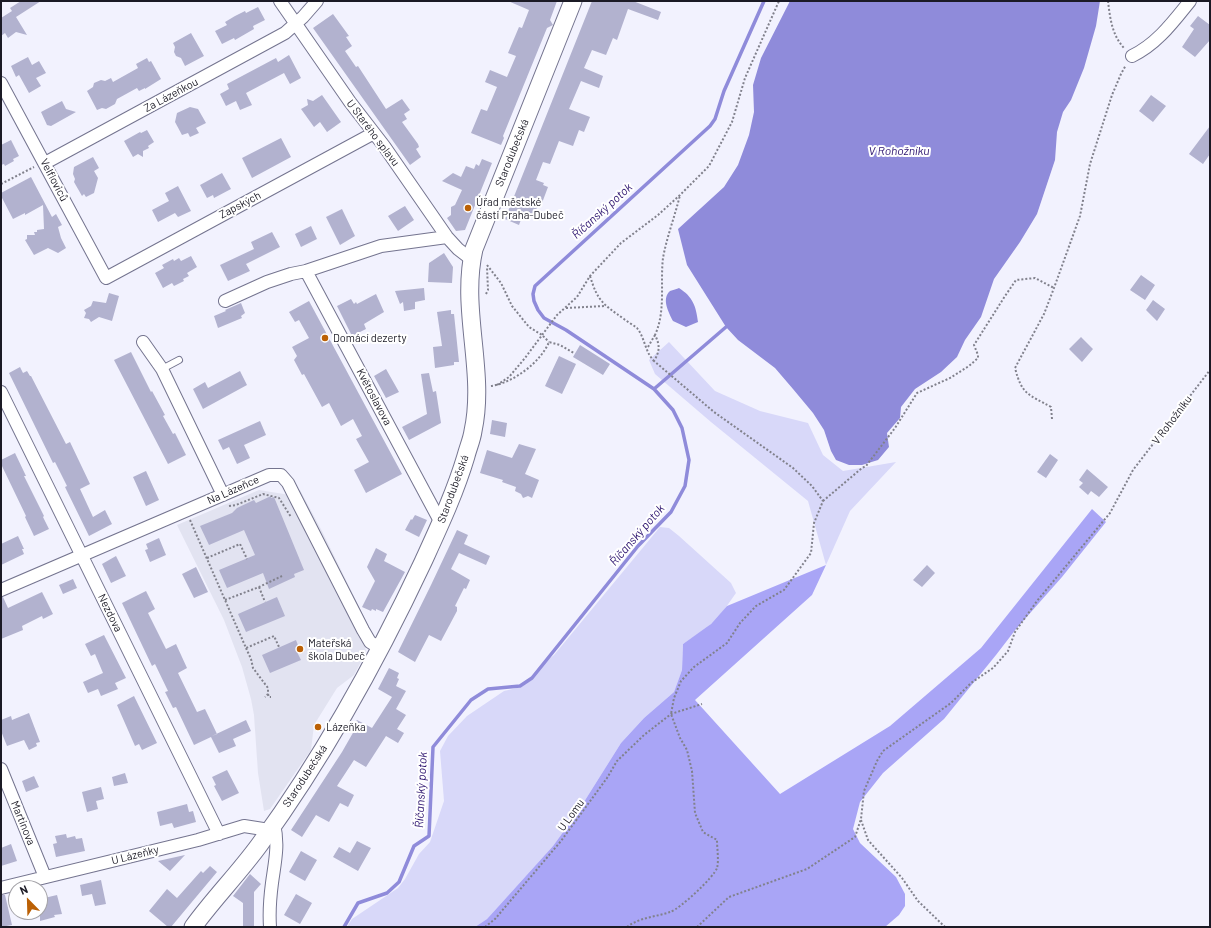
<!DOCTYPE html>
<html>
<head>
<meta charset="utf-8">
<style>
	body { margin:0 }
	#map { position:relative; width:1211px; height:928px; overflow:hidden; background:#f2f2fe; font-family:Barlow,sans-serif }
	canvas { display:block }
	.frame { position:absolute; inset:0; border:2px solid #1b1a25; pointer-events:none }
	.north { position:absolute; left:8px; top:880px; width:40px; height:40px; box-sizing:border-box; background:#fff; border:1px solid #a4a3a8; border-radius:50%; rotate:337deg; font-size:11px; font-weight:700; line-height:16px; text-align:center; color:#1b1a25 }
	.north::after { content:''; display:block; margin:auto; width:14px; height:18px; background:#bb6005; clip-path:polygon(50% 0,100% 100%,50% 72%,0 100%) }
</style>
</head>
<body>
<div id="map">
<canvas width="1211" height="928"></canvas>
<div class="frame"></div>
<div class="north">N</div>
</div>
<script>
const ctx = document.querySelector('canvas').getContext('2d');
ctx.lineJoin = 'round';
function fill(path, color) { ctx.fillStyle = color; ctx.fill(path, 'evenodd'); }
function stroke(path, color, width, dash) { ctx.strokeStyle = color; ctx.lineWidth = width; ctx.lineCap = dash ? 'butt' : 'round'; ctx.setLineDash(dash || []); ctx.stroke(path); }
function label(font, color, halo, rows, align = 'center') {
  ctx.font = font + ' Barlow,sans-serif'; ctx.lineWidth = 4; ctx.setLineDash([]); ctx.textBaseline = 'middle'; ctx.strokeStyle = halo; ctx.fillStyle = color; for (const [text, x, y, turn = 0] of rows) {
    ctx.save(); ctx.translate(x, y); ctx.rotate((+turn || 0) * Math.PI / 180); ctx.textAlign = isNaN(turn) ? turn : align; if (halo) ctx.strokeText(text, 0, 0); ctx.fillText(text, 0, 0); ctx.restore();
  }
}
fill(new Path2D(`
	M259,490L290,495L300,490L322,531L369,627L357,634L365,647L366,651L365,654L354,675L337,688L314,725L311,750L270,809L264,811L258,773L254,715L251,699L242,667L224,620L177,525Z`), '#e2e3f1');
fill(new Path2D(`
	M669,342L715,391L760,411L808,423L823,455L843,471L896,462L850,511L826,565L808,501L711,422L655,374L649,360Z
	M660,527L669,528L679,536L731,583L736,593L724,610L707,628L683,644L682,670L674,692L644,718L621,743L577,813L553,846L487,919L475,927H347L352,919L398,888L405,879L419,854L430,842L444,801L440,751L448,736L467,716L504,691L521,687L530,681L538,668L554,655Z`), '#d8d8f9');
fill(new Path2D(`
	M1092,509L1106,522L1062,577L1016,629L996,655L944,719L883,773L860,802L853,829L860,843L896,877L905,894V906L899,915L885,927H475L487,919L553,846L577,813L621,743L644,718L674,692L682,670L683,644L711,624L727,606L826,565L812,595L695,700L780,794L890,726L981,648Z`), '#a9a5f6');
fill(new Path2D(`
	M790,1H1100L1096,26L1084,68L1071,100L1063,112L1057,132L1055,160L1037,214L1020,242L994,279L981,317L965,340L957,357L941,372L915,389L901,407L900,418L887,433L889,447L878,460L862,465H849L836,460L831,451L824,430L813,413L793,389L775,368L738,340L726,327L687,265L678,229L724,187L738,165L749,135L754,112L753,85L761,58Z
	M679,288C693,297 696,306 698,322L686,327L673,321C669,313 661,299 670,291C673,290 677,289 679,288Z`), '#8f8bda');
stroke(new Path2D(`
	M654,389L726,327
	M344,927L358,903L387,893L399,882L414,846L429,836L433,747L471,700L488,689L520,686L532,678L638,546L671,512L685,486L689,460L682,428L673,410L654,389L566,330L544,318L538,310L534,301L533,294L535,286L710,126L715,119L724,91L764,1`), '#8f8bda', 3.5);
fill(new Path2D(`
	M21,1H41L16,17L27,35L16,32L8,38L5,33L1,36V18L12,11L10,8Z
	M508,1H557L550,20L553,25L547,28L503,136L504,138L501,145L471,133L481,109L487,111L497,87L485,82L490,70L507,77L516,56L508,53L519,27L522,28L529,10Z
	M592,1H633L661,12L658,20L628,9L617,40L613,38L606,55L592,50L584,68L603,76L599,88L581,81L569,109L590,117L584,132L579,130L573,146L559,141L550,164L543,162L536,180L544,183L543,185L548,187L542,203L539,202L533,218L523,214L519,225L505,219Z
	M258,7L265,20L253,26L254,29L235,40L234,38L222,44L215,31L227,25L225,22L235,16L245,11L246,13Z
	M333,14L349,36L346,37L352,46L345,51L356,67L358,66L386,109L402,99L410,110L404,114L407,119L402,122L418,144L419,147L416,149L421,157L410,165L313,28Z
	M1198,16L1210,25V40L1195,57L1182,47L1194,29L1190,26Z
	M191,33L204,56L185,66L181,58L176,56L174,52L175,47L173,43Z
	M289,55L301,78L290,84L284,73L246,93L252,105L240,110L236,101L226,106L220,94L229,89L227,84L276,58L278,62Z
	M28,57L32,65L39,61L46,73L36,78L41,86L29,93L19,75L16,77L11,66Z
	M147,58L149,62L151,61L161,79L145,89V88L139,91L137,88L117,99L115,104L106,109L102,108L97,110L87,91L93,87L94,83L101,80L105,81L111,78L113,82L138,68L136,64Z
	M322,95L341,122L327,132L320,122L314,127L301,109L308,105L307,99L313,101Z
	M1151,95L1166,106L1153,122L1139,111Z
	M62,101L66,109L76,112L51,126L47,125L41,112Z
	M190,107L198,109L206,123L196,128L199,133L190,137L188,133L182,135L175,122L177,113Z
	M1210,126V154L1203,164L1189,154Z
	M147,130L154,142L148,146L149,148L143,151V157L138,154L133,157L124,141L140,132L141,133Z
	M281,138L291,157L252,178L242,158Z
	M11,140L19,156L13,159L14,161L5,166L4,164L1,165V145Z
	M93,157L99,168L94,171L98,178L94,193L86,197L84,194L82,196L74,182L75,179L73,174L74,167Z
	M482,159L492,163L465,230L456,231L447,218L451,215V207L455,205L462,190L442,181L453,173L461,177L466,166L474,169L476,164L479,166Z
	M222,173L231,189L214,198L213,195L207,198L200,185Z
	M31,177L52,217L56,214L62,225L58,227L61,238L66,248L58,253L48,248L34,255L25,240L27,239V235H35L34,232H37V230L44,229L43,205L25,215V213L13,219L1,196V193Z
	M178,186L191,211L178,217L175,213L158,222L152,210L169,201L165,193Z
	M405,206L414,220L398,231L388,216Z
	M342,209L355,236L340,245L326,217Z
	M311,226L317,239L301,247L295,234Z
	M272,232L280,247L246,264L250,271L228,281L220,265L254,249L251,242Z
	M444,253L453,267L452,283L428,282L429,263Z
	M191,256L197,267L187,273L189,276L183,279L184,281L174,286L172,283L163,288L155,273L164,268L162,265L173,259L174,261L179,258L181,261Z
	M1141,275L1155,285L1145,300L1130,290Z
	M424,288L425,300L415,302V309L404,311L403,302L400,304L395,291Z
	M109,293L119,296L112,321L99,317L91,322L89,319L84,318L86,313L84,310L91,306L93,301L106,303Z
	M376,294L384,312L364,324L366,329L352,336L337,306L351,299L354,304L356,302L357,304Z
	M1153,300L1165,309L1157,321L1146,310Z
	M309,301L402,474L366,493L354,470L369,462L356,439L362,436L353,419L341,426L329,403L322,407L304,374L302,375L294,360L297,356L292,347L309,338L299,320L295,322L289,312Z
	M241,303L245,313L241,316L242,318L218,328L214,316L226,311L225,310Z
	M451,310V314H454L459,362H454V365L435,368L433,347L442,346L437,312Z
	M1081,337L1093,349L1082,362L1069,349Z
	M580,345L610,364L603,375L573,357Z
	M131,352L151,392L152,391L165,415L163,416L173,434L175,433L186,455L168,464L114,360Z
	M559,356L576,364L562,394L545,386Z
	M20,367L23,373L27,371L30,376H31L66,444L70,442L90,484L80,489L93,517L105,510L112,524L89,536L65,487L67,486L55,462L53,463L9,373Z
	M386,369L399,392L386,398L374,376Z
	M240,371L247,385L203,409L193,389L205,382L208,388Z
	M429,373L433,392L436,391L441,423L409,440L402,427L427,414L421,374Z
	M492,420L507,423L505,437L490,434Z
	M260,421L266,435L244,445L250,458L237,464L229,447L223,450L218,440Z
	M519,444L536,449L525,474L539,480L532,498L528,496L523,498L521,494L515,491L516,487L502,482L503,480L480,473L487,450L512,458Z
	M15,453L26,476H24L44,516L43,517L49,529L34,536L25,517L26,516L1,464V460Z
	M1050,454L1058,460L1046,478L1037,472Z
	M1087,469L1108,487L1099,497L1091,491L1088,495L1079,487L1083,483L1079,480Z
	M146,471L159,500L146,506L133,477Z
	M271,496V498L274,497L304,570L294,574L295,577L269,589L263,573L227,588L219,570L255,555L244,530L209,545L200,526L232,513L237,508L254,500L256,503Z
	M415,515L427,520L419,537L405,530L411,519L412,520Z
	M457,530L468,535L464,544L490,556L486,565L459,553L451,569L470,580L466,589L464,588L455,606L457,607V611L441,641L429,635L415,662L398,652L431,585Z
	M18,536L24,549H22L24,554L1,565V544Z
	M159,538L166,555L150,562L145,550L148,549L146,544Z
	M376,548L387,554L384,561L405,572L383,612L376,609V611L372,609L371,611L362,607L375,581L367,567Z
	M116,556L126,576L111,583L102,564Z
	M927,565L935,573L922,587L913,580Z
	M196,567L208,592L194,598L182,574Z
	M73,579L77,588L63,594L59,585Z
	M146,591L155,609L148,613L166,649L176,644L187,668L178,673L197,712L205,709L217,734L212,736L246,720L251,731L233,739L236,746L219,753L211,737L194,745L176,707L173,708L165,692L168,691L155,664L152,666L122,603Z
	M42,592L53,614L43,619L42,616L22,626L23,630L1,639V597H3L8,608Z
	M277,597L285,616L246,632L238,614Z
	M104,635L126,678L115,683L118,689L101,696L98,689L88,693L83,682L103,673L95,654L91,656L85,644Z
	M296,640L300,651L297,652L301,660L270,673L262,655Z
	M389,668L399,673L397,678L399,679L396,686L406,691L396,709L406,715L397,729L404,733L398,743L386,736L366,767L354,760L337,786L354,795L348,807L340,803L329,822L316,815L302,837L291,830L342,752L354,731L351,729L357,720L372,728L392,697L378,689Z
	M134,696L157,743L142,750L139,744L135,746L117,705Z
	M29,713L40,742L36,743L37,746L29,750L24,740L7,746L1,731V720L11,716L12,720Z
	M227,770L239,793L222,801L214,786L216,785L212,777Z
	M125,773L128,783L114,786L112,777Z
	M34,776L39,787L26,792L22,781Z
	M101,787L104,799L96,801L98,809L87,812L82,792Z
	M187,804L189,812L193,811L196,822L174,828L172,823L160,826L157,812Z
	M66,834L67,838L75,836L76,839L82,838L85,851L56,857L53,844L57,843L55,836Z
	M357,841L371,848L358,871L333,857L339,847L350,853Z
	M11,844L17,861L1,866V848Z
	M301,851L317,860L305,881L289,872Z
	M185,855L170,871L158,861Z
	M210,866L217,872L171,927H168L149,911L167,889L177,898L201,871L203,873Z
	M250,874L261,884L254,892V927H243V903L233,896Z
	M101,880L106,904L95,906L92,894L82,896L80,885Z
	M296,894L312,903L300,924L284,915Z
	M1,895H5L12,925L1,927Z
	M57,895L62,914L54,915L55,917L40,921V899Z`), '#b2b2cf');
const lane = new Path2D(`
	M162,369L179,360`);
const street = new Path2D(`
	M280,1L350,102L384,146L447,237L458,249L471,259
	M1132,56C1157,44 1173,22 1190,1
	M1,83L106,278L374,133
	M45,163L285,33L303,17L317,1
	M306,271L441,523
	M225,301L267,282L291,274L306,271L381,246L447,237
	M143,342L162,369L223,495
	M1,392L219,834
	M1,590L269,475H281L288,483L293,493L363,630L370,642L380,648
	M1,769L45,877
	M1,888L198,840L244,826L263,829L268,833
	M270,927C269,912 270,898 272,883C275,861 279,845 274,824`);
const secondary = new Path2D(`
	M193,927C214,898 239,873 260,844C324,756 377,660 423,562C439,527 455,493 466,456C468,448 472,439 473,431C486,371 460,310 474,249L573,1`);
stroke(lane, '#74748f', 8);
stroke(street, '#74748f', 14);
stroke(secondary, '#74748f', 19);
stroke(new Path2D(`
	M1108,1C1110,18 1112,35 1124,48
	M1,184L34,167
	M487,265L501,283L512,306L529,327L542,335L549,342
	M590,276C598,302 603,304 624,319C628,322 633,325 637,328C645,338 645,352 654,361
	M486,294L488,290L487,267
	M566,308L605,306
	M648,347L655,335
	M497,385L509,377L525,358L557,315L577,297L590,276L621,243L658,215L680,195L709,166L732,122L745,78L779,1
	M491,386C513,383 541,362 549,342L560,345L574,353
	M1052,419L1051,407C1028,394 1022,395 1015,368L1044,314L1054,288L1080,216L1090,164L1112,95L1121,74L1126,65
	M823,501L862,468L866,466L895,428L917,393L950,378L969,366L978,358V355L974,345L1005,296L1016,280L1035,278L1054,288
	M229,506L236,505L263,494L279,498L291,517
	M190,520L246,648L274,636L279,647
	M207,558L240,544L247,559
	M259,587L265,602
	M225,600L259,587L282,576
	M246,648L251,659L253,668L268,688V694L265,697
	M268,694L269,697H271
	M861,820L868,840L902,878L918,901L945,927
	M485,927L495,919L561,841L607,778L617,761L644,735L671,714L702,704
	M627,927C640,917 656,917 670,912C680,909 714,877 717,868C719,862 717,847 717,840L703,832L695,813L692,771L687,750L680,738L671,714L674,698L681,681L694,667L727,643L740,623L756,606L784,590L811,553L814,523L823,501L812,486L793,468L714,412L654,361C660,351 660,345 655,335C666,311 660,283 663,258C667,236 675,216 680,195
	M697,927L729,897L807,869L855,837L861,819L864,791L877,761L883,751L951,703L971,683L993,668L1008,651L1015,632L1037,601L1110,513L1133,470L1210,370`), '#81818c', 2, [2, 2]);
stroke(lane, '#fff', 6);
stroke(street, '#fff', 12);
stroke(secondary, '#fff', 17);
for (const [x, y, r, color] of [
	[468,208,4,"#bb6005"],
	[325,338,4,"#bb6005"],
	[300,649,4,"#bb6005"],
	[318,727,4,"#bb6005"]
]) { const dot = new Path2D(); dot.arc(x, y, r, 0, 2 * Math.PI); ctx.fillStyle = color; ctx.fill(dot); stroke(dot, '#fff', 1.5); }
label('11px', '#1b1a25', '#fff', [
	["Za Lázeňkou",171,95,-28],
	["U Starého splavu",373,133,53],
	["Starodubečská",512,153,-68],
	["Velfloviců",54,180,62],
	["Zapských",240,205,-28],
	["Květoslavova",374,397,62],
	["V Rohožníku",1172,420,-53],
	["Starodubečská",453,489,-70],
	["Na Lázeňce",233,490,-24],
	["Nezdova",110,613,64],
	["Starodubečská",305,776,-57],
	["U Lomu",571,815,-54],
	["Martinova",23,823,68],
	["U Lázeňky",135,855,-14]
]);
label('11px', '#1b1a25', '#fff', [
	["Úřad městské",476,202],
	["části Praha-Dubeč",476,215],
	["Domácí dezerty",333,338],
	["Mateřská",308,643],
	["škola Dubeč",308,656],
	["Lázeňka",326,727]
], 'left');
label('italic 12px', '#2a116d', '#fff', [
	["V Rohožníku",899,151],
	["Říčanský potok",602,211,-42],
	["Říčanský potok",637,535,-49],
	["Říčanský potok",421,790,-87]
]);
</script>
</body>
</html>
